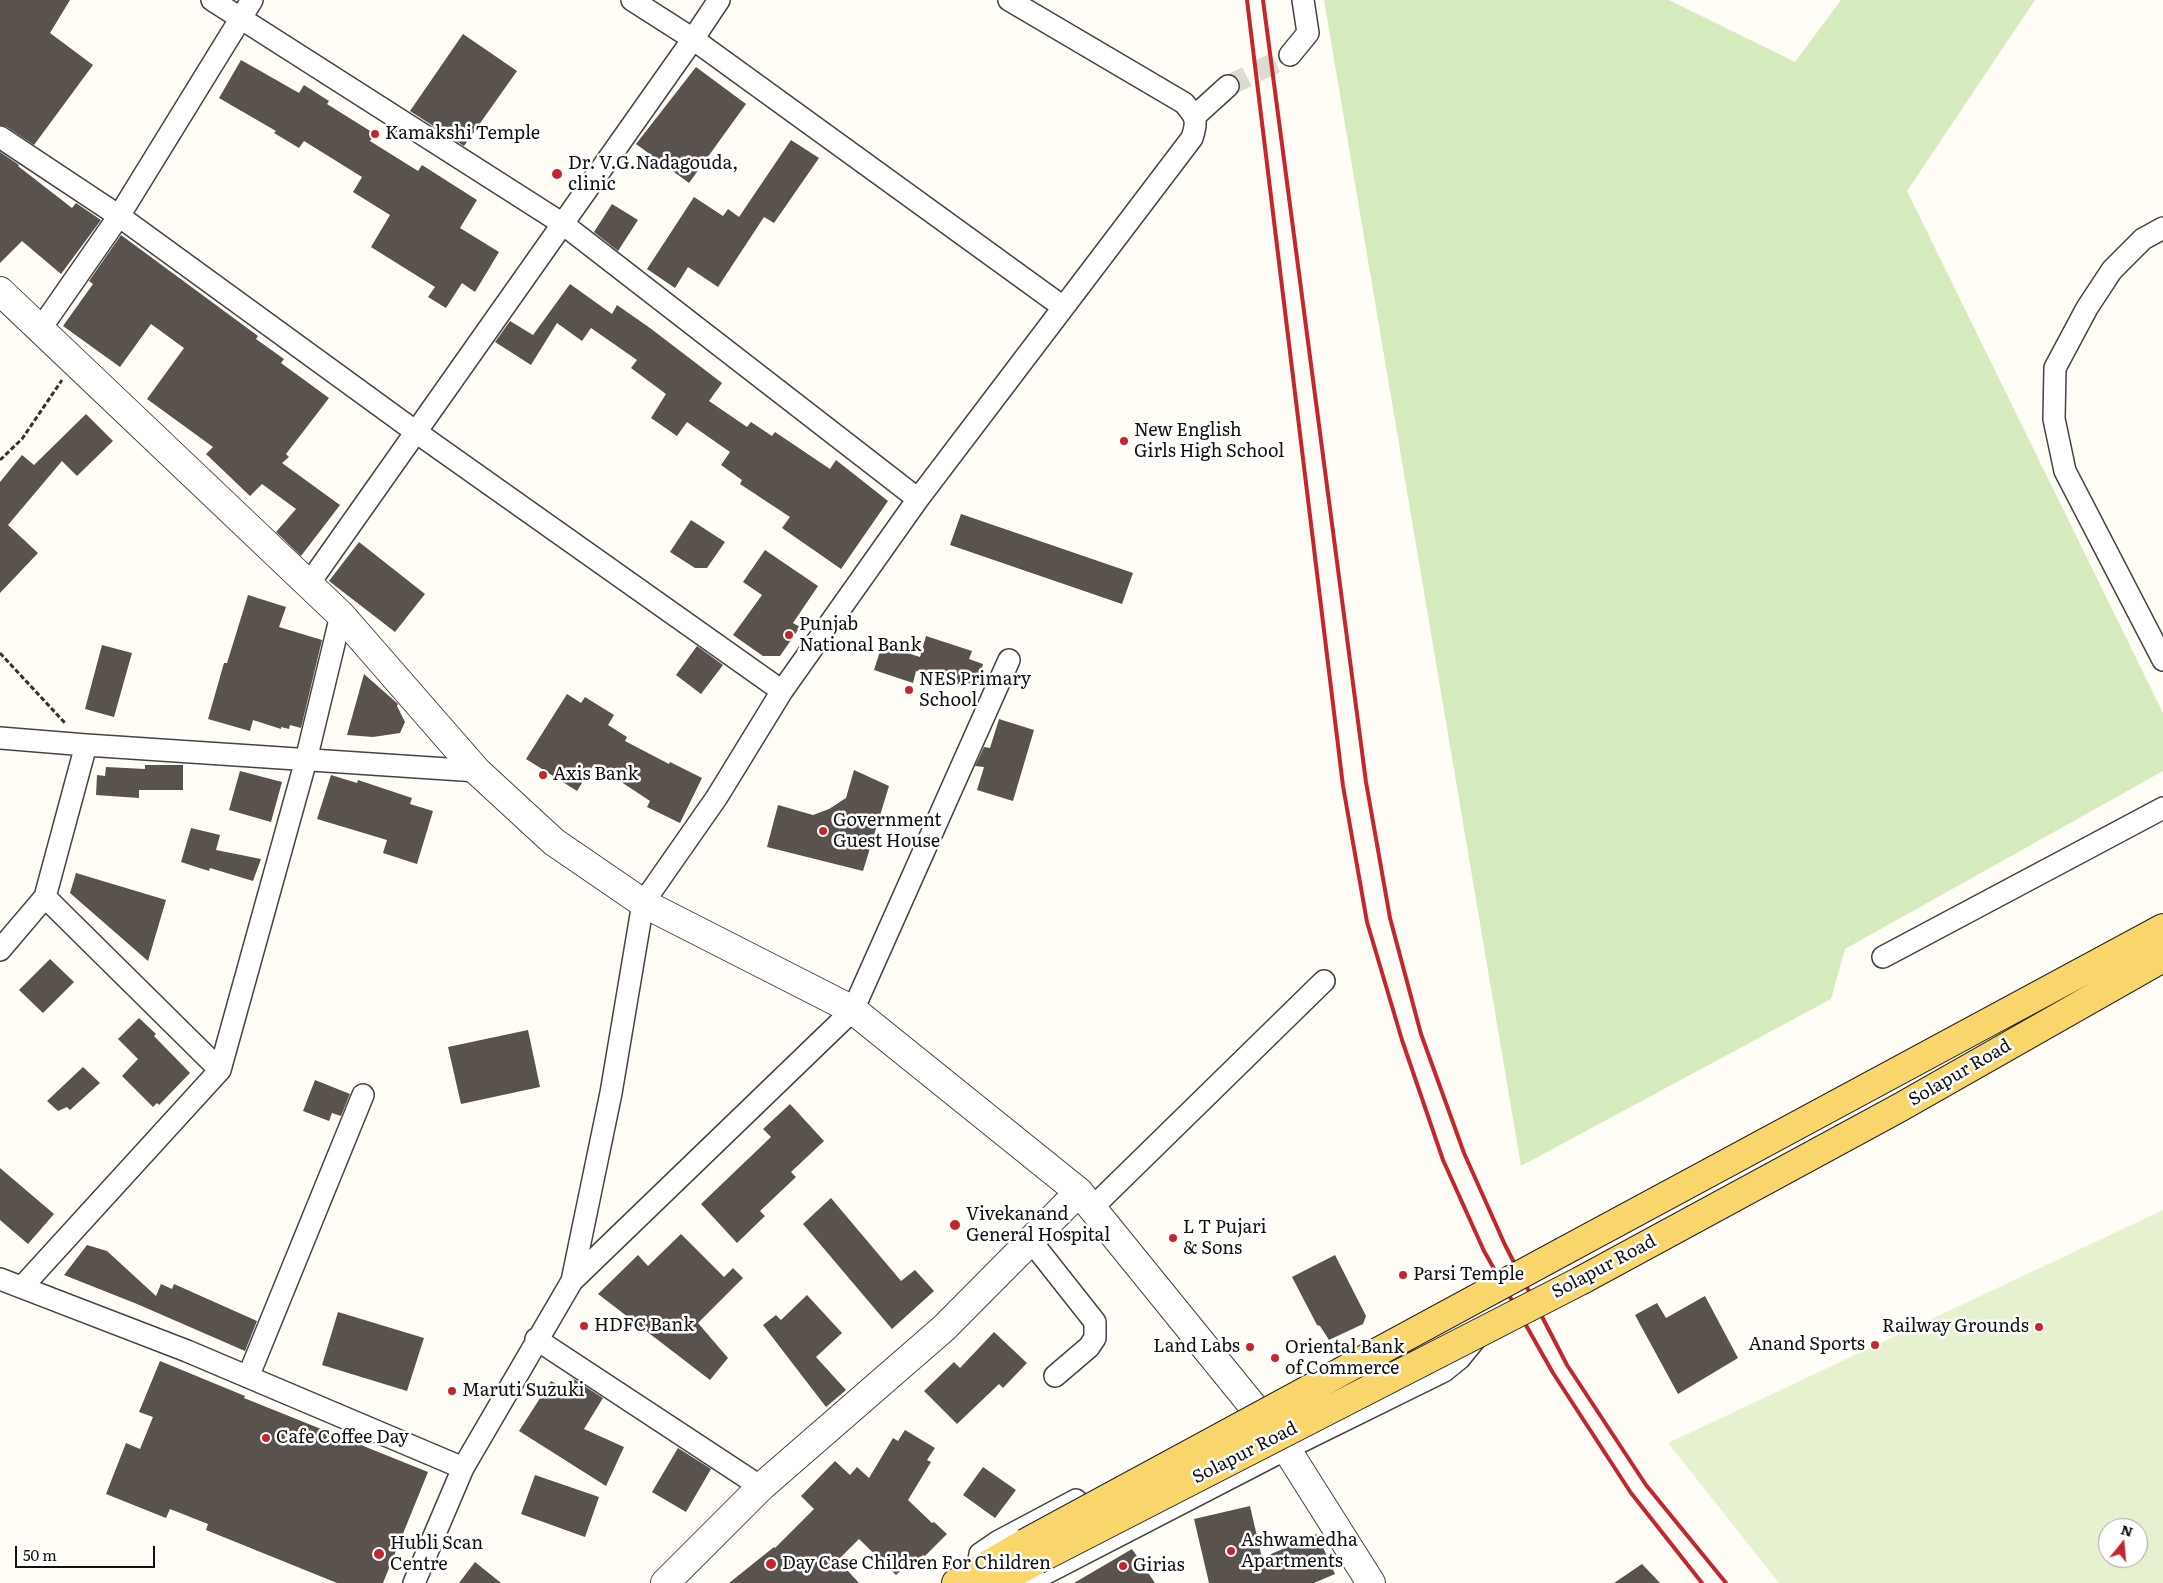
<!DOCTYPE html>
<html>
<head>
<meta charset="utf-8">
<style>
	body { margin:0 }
	#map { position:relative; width:2163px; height:1583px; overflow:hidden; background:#fffdf5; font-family:Literata,serif }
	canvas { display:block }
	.north { position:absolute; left:2098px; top:1518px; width:50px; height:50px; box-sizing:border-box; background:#fff; border:1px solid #a0a0a0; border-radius:50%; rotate:17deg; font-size:14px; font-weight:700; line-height:20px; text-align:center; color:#111 }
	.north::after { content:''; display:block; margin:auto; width:18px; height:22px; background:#c4262e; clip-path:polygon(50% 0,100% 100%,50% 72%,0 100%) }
	.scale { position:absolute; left:15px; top:1546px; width:140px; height:22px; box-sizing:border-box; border:2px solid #111; border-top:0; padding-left:6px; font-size:15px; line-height:18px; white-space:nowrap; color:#111; -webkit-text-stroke:4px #fff; paint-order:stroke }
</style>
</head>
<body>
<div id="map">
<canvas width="2163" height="1583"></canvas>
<div class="north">N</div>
<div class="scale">50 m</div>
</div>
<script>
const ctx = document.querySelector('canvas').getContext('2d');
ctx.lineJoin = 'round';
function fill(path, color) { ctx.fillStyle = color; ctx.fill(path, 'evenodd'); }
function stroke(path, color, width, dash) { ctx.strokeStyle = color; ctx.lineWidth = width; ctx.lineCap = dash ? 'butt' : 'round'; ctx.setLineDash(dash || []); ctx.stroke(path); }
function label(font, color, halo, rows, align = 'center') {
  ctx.font = font + ' Literata,serif'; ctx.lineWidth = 5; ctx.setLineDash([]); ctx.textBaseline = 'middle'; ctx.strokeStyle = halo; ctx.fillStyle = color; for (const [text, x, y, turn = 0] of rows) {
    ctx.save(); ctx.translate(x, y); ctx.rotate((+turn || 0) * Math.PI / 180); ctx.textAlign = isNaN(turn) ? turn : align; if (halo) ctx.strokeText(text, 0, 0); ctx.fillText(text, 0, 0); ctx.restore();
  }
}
fill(new Path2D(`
	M1324,0H1669L1795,62L1841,0H2035L1907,191L2163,713V771L1845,949L1831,999L1521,1166Z`), '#d5ebbd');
fill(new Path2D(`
	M2163,1210V1583H1779L1668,1443ZM2108,1528H2138V1558H2108Z`), '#e6f2cf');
fill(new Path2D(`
	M0,0H70L50,33L93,65L34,145L7,127L0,125Z
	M463,34L517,71L464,146L410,111Z
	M241,60L299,93L304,85L329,101L327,104L375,134L370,141L418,171L422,165L477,200L460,228L499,252L475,292L462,283L446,308L428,297L435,287L371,247L390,215L353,192L362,177L304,141L299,148L274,133L276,131L219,98Z
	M696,67L746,104L689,183L636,144Z
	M791,140L819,158L774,223L764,217L718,287L688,267L675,288L647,269L694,197L723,216L728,209L739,217Z
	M0,152L19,165L18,166L72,208L76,203L101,220L61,274L22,241L0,263Z
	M612,204L638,220L618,251L594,232Z
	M121,235L258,336L256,339L284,359L281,363L329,398L286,454L289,457L282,463L340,505L301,556L276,532L296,509L262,484L250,496L206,454L213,447L147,399L184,348L151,324L120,367L63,326L93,284L89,281Z
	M570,284L612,314L617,305L650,328L722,383L709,401L747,427L751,422L772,436L775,432L830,469L836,460L888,501L841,569L782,528L790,517L740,484L742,480L721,465L730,452L687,422L677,436L651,418L666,394L631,368L637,360L591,328L582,341L557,323L531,365L495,342L510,321L533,335Z
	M86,414L113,441L77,476L62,461L8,525L38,553L0,593V482L22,455L34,465Z
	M961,514L1133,573L1122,604L950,545Z
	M691,520L725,542L707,568H695L670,552Z
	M359,542L425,594L395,632L329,581Z
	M765,550L818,586L793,623L800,627L780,656H763L733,635L762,595L743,582Z
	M248,595L286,607L279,627L322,640L301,728L290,725L289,729L281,727V729L253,720L250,731L208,719L224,663H227Z
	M926,636L972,651L969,659L983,664L977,686L962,681L961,685L916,671L913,683L874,670L882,645L920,657Z
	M102,645L132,653L114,717L85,709Z
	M697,646L723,665L701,694L676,675Z
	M364,674L398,704L397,706L405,722L400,733L373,737L347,735Z
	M567,694L581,703L585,697L614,715L608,725L627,737L625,741L669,764L670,762L702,778L680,823L647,807L650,801L594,764L577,791L526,759Z
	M999,719L1034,730L1013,801L977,790L984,767L975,766L984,747L990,748Z
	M145,765H183V790H139V798L96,795L97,775L105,776L106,767L145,769Z
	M854,770L889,786L863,871L767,847L778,805L813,815L829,809L846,798Z
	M240,771L282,782L271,822L229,810Z
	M331,775L357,783L358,780L412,798L410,804L433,811L417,864L383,853L387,840L317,819Z
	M191,828L220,835L216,850L261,859L253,881L210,868L209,871L181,862Z
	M76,873L166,900L148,961L70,893Z
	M50,959L74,982L43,1013L19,990Z
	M139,1018L156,1034L154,1036L190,1073L159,1105L157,1103L153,1107L122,1076L138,1059L118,1039Z
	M528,1030L540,1087L461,1104L448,1047Z
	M83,1067L100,1083L70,1110L67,1107L58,1111L47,1101Z
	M315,1080L350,1094L341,1116L332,1113L329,1121L303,1111Z
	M790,1104L824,1141L791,1172L796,1177L760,1211L765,1216L737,1243L701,1204L771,1137L763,1129Z
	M0,1168L54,1214L28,1244L0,1220Z
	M831,1198L901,1281L915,1270L934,1291L892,1329L803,1224Z
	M681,1234L724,1277L733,1268L743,1278L698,1323L728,1358L710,1380L598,1294L638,1255L648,1266Z
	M87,1245L107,1251L156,1296L161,1284L172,1289L174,1284L257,1321L245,1351L137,1304L64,1275Z
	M1335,1255L1366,1316L1363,1324L1329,1340L1320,1326L1317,1325L1292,1277Z
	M807,1295L842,1333L816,1357L846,1390L826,1407L763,1325L776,1315L781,1320Z
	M1705,1296L1738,1358L1678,1394L1635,1315L1657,1303L1666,1318Z
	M338,1312L424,1338L407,1391L322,1365Z
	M994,1332L1027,1363L1003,1388L999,1384L957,1424L924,1391L954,1362L960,1368Z
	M160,1361L245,1396L244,1398L428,1472L383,1583H337L206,1530L208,1524L170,1509L166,1518L106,1494L126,1443L140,1449L153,1417L139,1412Z
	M572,1378L603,1398L584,1429L624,1447L606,1486L519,1431L551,1381L565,1389Z
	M905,1430L935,1448L927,1460L931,1462L908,1500L932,1523L934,1522L947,1534L925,1556L923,1555L914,1564L911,1561L896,1575L859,1539L838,1560L859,1583H729L774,1547L775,1548L814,1509L801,1496L835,1461L850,1475L857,1467L869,1478L893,1438L898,1441Z
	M678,1448L711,1469L686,1512L652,1492Z
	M983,1467L1016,1490L995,1518L963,1495Z
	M535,1475L599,1497L585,1537L521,1514Z
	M1250,1506L1262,1558L1317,1534L1335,1574L1314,1583H1209L1194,1519Z
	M1132,1549L1155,1583H1074Z
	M475,1562L501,1583H459Z
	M1642,1564L1660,1583H1614Z`), '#5a524d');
stroke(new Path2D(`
	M1228,86L1290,55`), '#dbdad3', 21, [21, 11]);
const minor = new Path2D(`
	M212,0L563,224L918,499L782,691L717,797L643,903L611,1093L572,1281
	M632,0L693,39L719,0
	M1290,55L1308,33L1303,0
	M1195,116L1228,86
	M0,137L119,216L416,432L782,691
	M2163,228L2143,239L2112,270L2087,308L2055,368L2054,419L2065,471L2163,660
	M41,328L119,216L252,0
	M918,499L1192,138C1198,120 1196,117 1184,103L1009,0
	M308,585L693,39L1063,307
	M0,738L86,745L477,771
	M45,897L220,1070
	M0,950L45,897L86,745
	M1883,957L2163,808
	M1093,1207L1324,981
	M1031,1241L1095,1322V1338L1089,1347L1055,1376
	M0,1279L187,1351L463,1468
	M22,1287L220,1070L306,760L341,615
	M536,1339L761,1487
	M248,1377L363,1095
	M977,1572L980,1554L999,1541L1076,1500
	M414,1583L463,1468L572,1281L853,1010L1009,660
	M1027,1583L1286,1449L1444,1371L1460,1358L1477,1337`);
const tertiary = new Path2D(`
	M0,291L341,615L477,771L554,842L643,903L853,1010L1079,1192L1282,1442L1371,1583
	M665,1583L761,1487L944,1328L1079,1192`);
const primary = new Path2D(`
	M1564,1251L2163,928
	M1582,1280L1899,1108L2163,958
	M956,1583L1025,1543
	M996,1583L1037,1560`);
stroke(minor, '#444', 24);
stroke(tertiary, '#444', 30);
stroke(primary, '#222', 30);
stroke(new Path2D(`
	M0,460L22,439L62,380
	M0,653L65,723`), '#333', 3, [5, 2.5]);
stroke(minor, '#fff', 21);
stroke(tertiary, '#fff', 28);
stroke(primary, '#f9d66b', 28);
stroke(new Path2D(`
	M1247,0L1343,786L1367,922L1402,1040L1443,1160L1484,1251L1553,1373L1631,1493L1702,1583
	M1263,0L1366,782L1390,918L1421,1034L1464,1153L1505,1245L1567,1365L1646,1485L1726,1583`), '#c4262e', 4);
const primaryBridge = new Path2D(`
	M1025,1543L1564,1251
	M1037,1560L1582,1280`);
stroke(primaryBridge, '#222', 30, []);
stroke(primaryBridge, '#f9d66b', 28);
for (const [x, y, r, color] of [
	[375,134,5,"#c4262e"],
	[557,174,6,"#c4262e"],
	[1124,441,5,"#c4262e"],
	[789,635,5,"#c4262e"],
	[909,690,5,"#c4262e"],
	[543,775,5,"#c4262e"],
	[823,831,5,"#c4262e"],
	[955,1225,6,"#c4262e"],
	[1173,1238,5,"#c4262e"],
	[1403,1275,5,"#c4262e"],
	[584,1326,5,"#c4262e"],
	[2039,1327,5,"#c4262e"],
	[1875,1345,5,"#c4262e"],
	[1250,1347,5,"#c4262e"],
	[1275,1358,5,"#c4262e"],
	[452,1391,5,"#c4262e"],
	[266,1438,5,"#c4262e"],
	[1231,1551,5,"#c4262e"],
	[379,1554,6,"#c4262e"],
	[771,1564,6,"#c4262e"],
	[1123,1566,5,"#c4262e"]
]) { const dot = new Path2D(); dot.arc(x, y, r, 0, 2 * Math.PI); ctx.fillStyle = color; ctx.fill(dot); stroke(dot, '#fff', 2); }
label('18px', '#111', '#fff', [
	["Kamakshi Temple",385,134],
	["Dr. V.G.Nadagouda,",568,164],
	["clinic",568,185],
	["New English",1134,431],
	["Girls High School",1134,452],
	["Punjab",799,625],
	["National Bank",799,646],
	["NES Primary",919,680],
	["School",919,701],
	["Axis Bank",553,775],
	["Government",833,821],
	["Guest House",833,842],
	["Vivekanand",966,1215],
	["General Hospital",966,1236],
	["L T Pujari",1183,1228],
	["& Sons",1183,1249],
	["Parsi Temple",1413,1275],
	["HDFC Bank",594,1326],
	["Railway Grounds",2029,1327,"right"],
	["Anand Sports",1865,1345,"right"],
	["Land Labs",1240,1347,"right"],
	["Oriental Bank",1285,1348],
	["of Commerce",1285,1369],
	["Maruti Suzuki",462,1391],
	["Cafe Coffee Day",276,1438],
	["Ashwamedha",1241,1541],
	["Apartments",1241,1562],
	["Hubli Scan",390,1544],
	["Centre",390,1565],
	["Day Case Children For Children",782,1564],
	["Girias",1133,1566]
], 'left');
label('18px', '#111', '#fff', [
	["Solapur Road",1960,1073,-30],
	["Solapur Road",1604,1267,-28],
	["Solapur Road",1245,1453,-27]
]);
</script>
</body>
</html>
